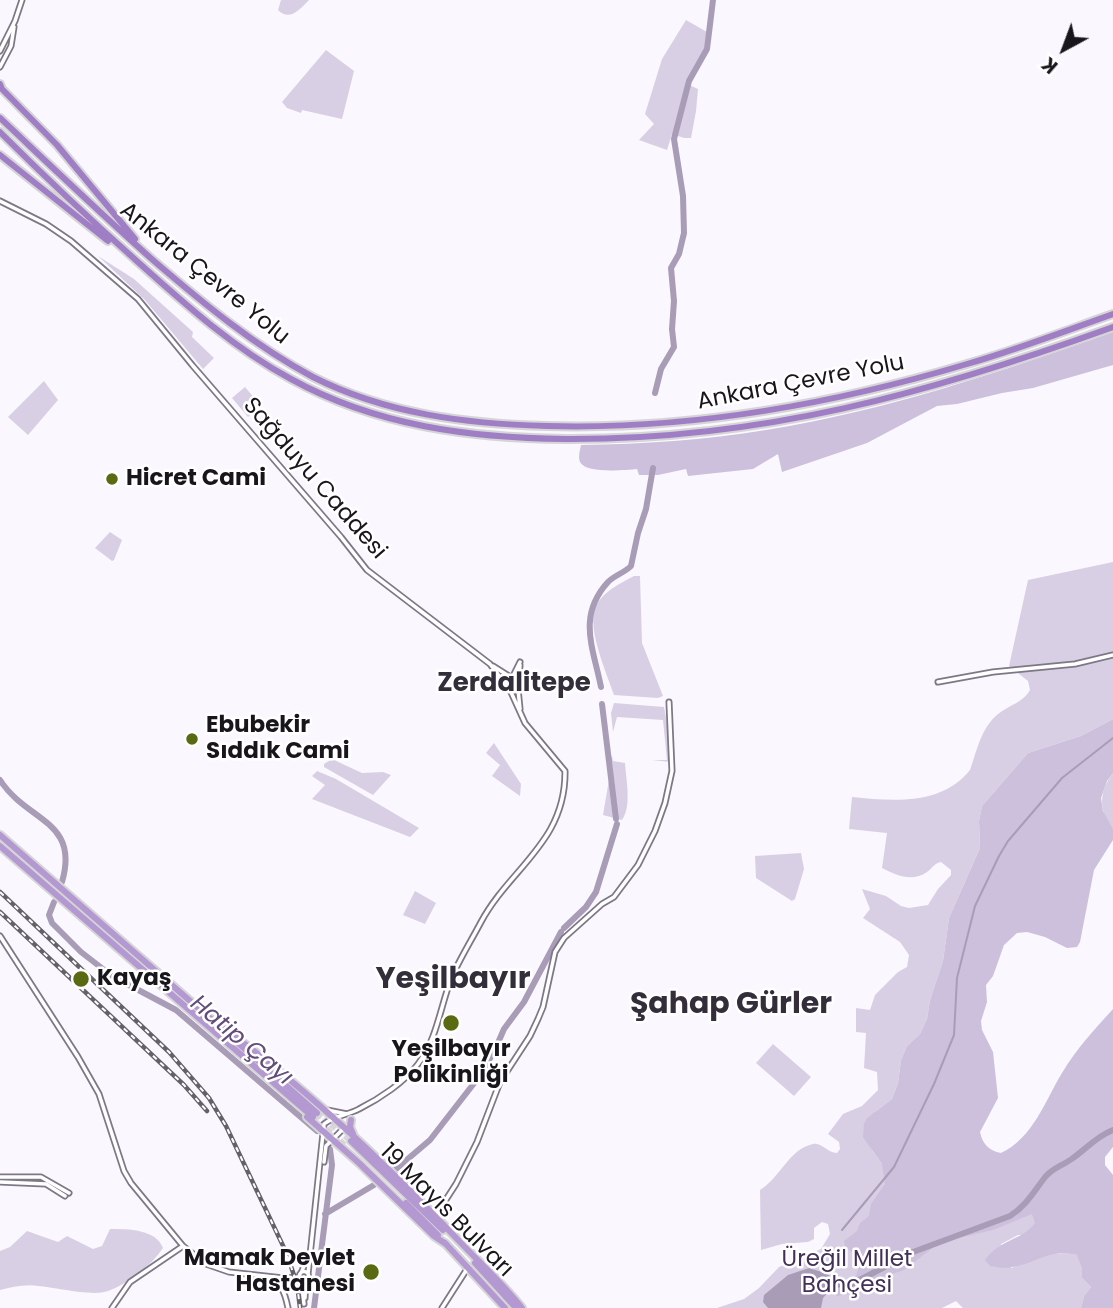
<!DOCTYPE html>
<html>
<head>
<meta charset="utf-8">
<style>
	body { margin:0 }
	#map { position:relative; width:1113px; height:1308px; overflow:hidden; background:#faf7fe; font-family:Poppins,sans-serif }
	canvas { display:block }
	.north { position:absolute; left:1029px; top:14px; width:70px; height:70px; -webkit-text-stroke:5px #fff; paint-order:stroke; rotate:221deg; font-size:19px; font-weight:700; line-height:28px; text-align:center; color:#18151b }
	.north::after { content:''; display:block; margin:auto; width:24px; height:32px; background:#18151b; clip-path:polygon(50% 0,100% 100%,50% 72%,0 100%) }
</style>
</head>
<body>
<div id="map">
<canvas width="1113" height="1308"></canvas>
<div class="north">K</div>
</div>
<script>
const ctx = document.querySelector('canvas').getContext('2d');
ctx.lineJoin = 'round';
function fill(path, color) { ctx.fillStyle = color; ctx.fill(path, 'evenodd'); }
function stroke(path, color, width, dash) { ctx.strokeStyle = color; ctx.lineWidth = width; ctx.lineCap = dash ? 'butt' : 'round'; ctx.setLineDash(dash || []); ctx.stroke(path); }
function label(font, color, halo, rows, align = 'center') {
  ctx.font = font + ' Poppins,sans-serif'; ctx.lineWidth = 5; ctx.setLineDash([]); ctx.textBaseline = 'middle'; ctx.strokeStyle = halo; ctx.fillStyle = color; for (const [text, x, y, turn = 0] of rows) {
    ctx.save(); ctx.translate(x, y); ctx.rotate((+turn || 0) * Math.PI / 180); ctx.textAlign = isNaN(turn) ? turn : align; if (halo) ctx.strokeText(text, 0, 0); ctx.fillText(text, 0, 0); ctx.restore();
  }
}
fill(new Path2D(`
	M281,0H309C300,9 290,22 278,10Z
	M686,20L707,32L708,44L687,84L698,89L696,111L691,138H684L672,134L667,150L639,140L654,124L645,114L662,59Z
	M326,50L354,71L342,119L302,110L301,113L287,108L282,102Z
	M98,256L134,279L193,332L192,337L214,358L203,369L144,299Z
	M44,381L58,400L28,435L8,417Z
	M245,387L261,406L248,417L232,398Z
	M110,532L122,540L114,560L112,561L95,548Z
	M1113,562V719L1081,736L1028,753L982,806L979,821L980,848L949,918L943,961L930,1000L927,1019L920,1034L907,1046L901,1060L898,1083L892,1099L875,1112L872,1150L882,1164L1049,1186L1032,1235H1018L1001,1244L1011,1268C1034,1259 1054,1249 1078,1255L1082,1269V1278L1091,1287L1084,1296L1081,1308H963L956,1301L942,1308H717L744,1299L759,1288L779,1267L821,1249L830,1234L828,1224L822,1222L814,1228V1239L808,1242L782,1244L761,1250L760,1190C780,1178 789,1149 813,1144C822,1142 827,1153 837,1153L840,1149L839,1142L828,1134L843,1114L862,1106L878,1090L877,1072L864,1068L866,1033L856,1032V1008L870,1010L875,995L898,972L907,967L909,955L900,942L863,918L870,909L862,889L886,896L901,906L909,908L928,905L938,889L951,875V870L941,862C933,864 933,868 927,872C913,882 897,876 882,868L887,833L849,829L852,797C893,801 941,806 970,770C977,750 981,728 998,714C1009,705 1024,702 1030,690L1028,681L1009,666L1028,580Z
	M634,576H640L642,643L663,696L658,698L614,695C607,674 587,629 595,608C602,592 619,584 634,576Z
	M614,703L664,707L668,728L670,762L652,760H667L663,720L617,717L613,732L611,713Z
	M494,743L521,784L520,796L492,776L500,765L486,753Z
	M612,756L613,761L625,763C626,780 632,806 622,820L603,815L610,774V757Z
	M332,759L362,773L383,772L391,775L373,795L324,767V764Z
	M317,771L336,779L419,828L410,837L312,799L325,785L312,776Z
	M1113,773V829C1098,811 1099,791 1113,773Z
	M801,853L804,869L795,899L792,901L756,878L755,856Z
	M415,891L436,903L425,924L403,915Z
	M773,1044L811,1077L794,1096L756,1063Z
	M110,1229C128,1229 156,1229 163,1248C150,1267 129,1283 108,1291C92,1297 55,1287 38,1286C25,1284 12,1287 0,1290V1251L10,1247L27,1231L58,1242L67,1236L93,1249L102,1246Z`), '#d8cfe4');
fill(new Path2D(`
	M1113,332V365L1033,388L1002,393L957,404L937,406L867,443L782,472L778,454L753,469L688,476L686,469L658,475H639L637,469C625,470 586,474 580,462C578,457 580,450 581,445C643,444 705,440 766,430C885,411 1000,372 1113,332Z
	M1113,719V773L1107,781L1101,798L1103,811L1113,829V840L1094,870L1080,942L1077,947L1067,948L1045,937L1027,932L1017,933L1004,945L993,976L986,985L987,1002L981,1021L982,1030L993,1052L998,1098L980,1132C982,1143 989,1151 1001,1153C1033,1138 1045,1101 1062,1073C1076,1049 1095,1029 1113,1009V1147L1105,1157V1165L1113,1175V1308H1081L1084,1296L1091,1287L1082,1278V1269L1077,1255C1049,1248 1038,1263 1012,1267C1005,1269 997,1267 990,1266L985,1260C1000,1239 1023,1240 1035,1223L1032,1214L993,1230L954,1239L935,1246L904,1270L883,1277L850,1294L836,1296V1287L854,1279C863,1265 858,1256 845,1247L844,1241L857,1231L860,1223L869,1216L871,1204L885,1184L882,1164L863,1137L864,1124L867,1118L892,1099L898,1083L901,1060L907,1046L920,1034L927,1019L930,1000L943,961L949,918L980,848L979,821L982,806L1028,753L1081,736Z`), '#cdc0dc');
fill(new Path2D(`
	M809,1268L828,1274L831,1278L833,1287L823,1298L821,1308H768L763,1302L764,1295L788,1275Z`), '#a89cb7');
stroke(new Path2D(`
	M842,1230L894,1167L934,1084L954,1035L957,978L975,906L999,856L1008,841L1062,778L1113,738`), '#a89cb7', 2);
stroke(new Path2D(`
	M655,393L661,369L674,347L672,329L674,301L671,268L679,254L684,233L683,196L674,139L689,81L707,49L713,0
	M601,687C593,647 577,616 608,582C615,575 624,573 631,566L638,533L646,509L653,468
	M602,704L616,819
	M0,780C27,822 80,820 62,882
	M54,902L49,915L52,923L81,952L112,976L176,1010L317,1131
	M564,928L586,907L596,892L617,824
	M396,1169L430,1140L475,1082L494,1052L504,1029L524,1002L561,932
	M325,1214L374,1185
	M827,1285L852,1284L913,1252L1010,1216C1027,1205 1034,1191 1046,1176C1054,1167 1064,1165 1073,1158C1087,1148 1097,1136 1113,1130
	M314,1308L332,1165L330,1149`), '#a89cb7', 6);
stroke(new Path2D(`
	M317,1113L351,1141
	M313,1117L346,1146`), '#d8d5dc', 6, [6, 3]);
const tertiary = new Path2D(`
	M0,51L15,21L22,0
	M0,67L11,46L14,27
	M0,201L46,224L71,241L138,299L193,366L341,537L367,570L490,664L510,690L525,723L565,771C566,842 510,868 481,922C471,941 459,960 451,979C440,1008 437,1039 418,1064C405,1082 379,1099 359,1109C348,1115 334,1116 324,1124L308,1274
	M493,666L512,678L520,662
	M508 684a6 6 0 1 1 12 0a6 6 0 1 1-12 0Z
	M519,680L520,665
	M938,682L993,672L1075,664L1113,655
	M518,689L520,709
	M0,936L78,1057L99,1094L124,1171L131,1183L183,1246L206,1264L229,1272L283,1278L300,1277
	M327,1110L347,1114
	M324,1162L326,1146L344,1128
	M0,1177H41L69,1193
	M0,1182L46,1184L65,1196
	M436,1215L456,1184L477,1142L500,1082L530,1036L538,1019L543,1007L555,952L564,938L602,904L614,897L638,865L655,831L665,803L672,771L669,702
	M302,1271L309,1253
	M299.5 1276a4.5 4.5 0 1 1 9 0a4.5 4.5 0 1 1-9 0Z
	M265,1278C282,1286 284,1288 288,1308
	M301,1279L304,1304
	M305,1298L306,1280
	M112,1308L130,1282L183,1246
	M442,1308L467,1269`);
const trunk = new Path2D(`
	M0,835L205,1014
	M0,846L313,1117
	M204,1014C297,1079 381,1159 460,1242C481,1264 503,1284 522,1308
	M229,1035L317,1113
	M307,1117L359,1163L434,1236L446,1244
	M351,1120L350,1127L353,1134
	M351,1141L443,1230
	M406,1203L438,1235
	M445,1243L505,1308
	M475,1263L516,1308`);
const motorway = new Path2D(`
	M0,84L2,89L57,145L135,239
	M0,118C51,166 101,214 154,261C204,304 255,346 313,377C386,414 467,424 547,426C690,430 830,405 967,364C1016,350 1065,331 1113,314
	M0,132C45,177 92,221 139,263C187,306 235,349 291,379C376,426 471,438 566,439C763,440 930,393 1113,327
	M0,155L108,241`);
stroke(tertiary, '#7e7886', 7);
stroke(trunk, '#d5d5d6', 10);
stroke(motorway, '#d5d5d6', 10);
stroke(tertiary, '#fff', 3.5);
stroke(trunk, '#b398d2', 6);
stroke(motorway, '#a07ec6', 6);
const rail = new Path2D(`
	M0,892L169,1052L209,1098L226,1126L286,1252L297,1284L300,1308
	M0,912L184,1085L207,1111`);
stroke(rail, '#646168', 4.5);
stroke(rail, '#fff', 2, [5]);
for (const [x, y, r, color] of [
	[112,479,7,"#5a6a13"],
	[192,739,7,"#5a6a13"],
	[81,979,9,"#5a6a13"],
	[451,1023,9,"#5a6a13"],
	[371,1272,9,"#5a6a13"]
]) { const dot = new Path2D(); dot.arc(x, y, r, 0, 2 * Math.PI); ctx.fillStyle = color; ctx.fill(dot); stroke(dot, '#fff', 2.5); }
label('23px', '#18151b', '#fff', [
	["Ankara Çevre Yolu",204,274,39],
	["Ankara Çevre Yolu",801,383,-11],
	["Sağduyu Caddesi",314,479,49],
	["19 Mayıs Bulvarı",446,1211,45]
]);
label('bold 23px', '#18151b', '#fff', [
	["Hicret Cami",126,479],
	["Ebubekir",206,726],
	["Sıddık Cami",206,752],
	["Kayaş",97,979],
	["Yeşilbayır",451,1050,"center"],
	["Polikinliği",451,1076,"center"],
	["Mamak Devlet",355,1259,"right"],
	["Hastanesi",355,1285,"right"]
], 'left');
label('23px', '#433058', '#fff', [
	["Üreğil Millet",847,1260],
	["Bahçesi",847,1286]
]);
label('italic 24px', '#614d77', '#fff', [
	["Hatip Çayı",241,1041,40]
]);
label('bold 26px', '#342e3b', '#fff', [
	["Zerdalitepe",514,684]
]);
label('bold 30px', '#342e3b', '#fff', [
	["Yeşilbayır",453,980],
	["Şahap Gürler",731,1005]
]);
</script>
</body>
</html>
